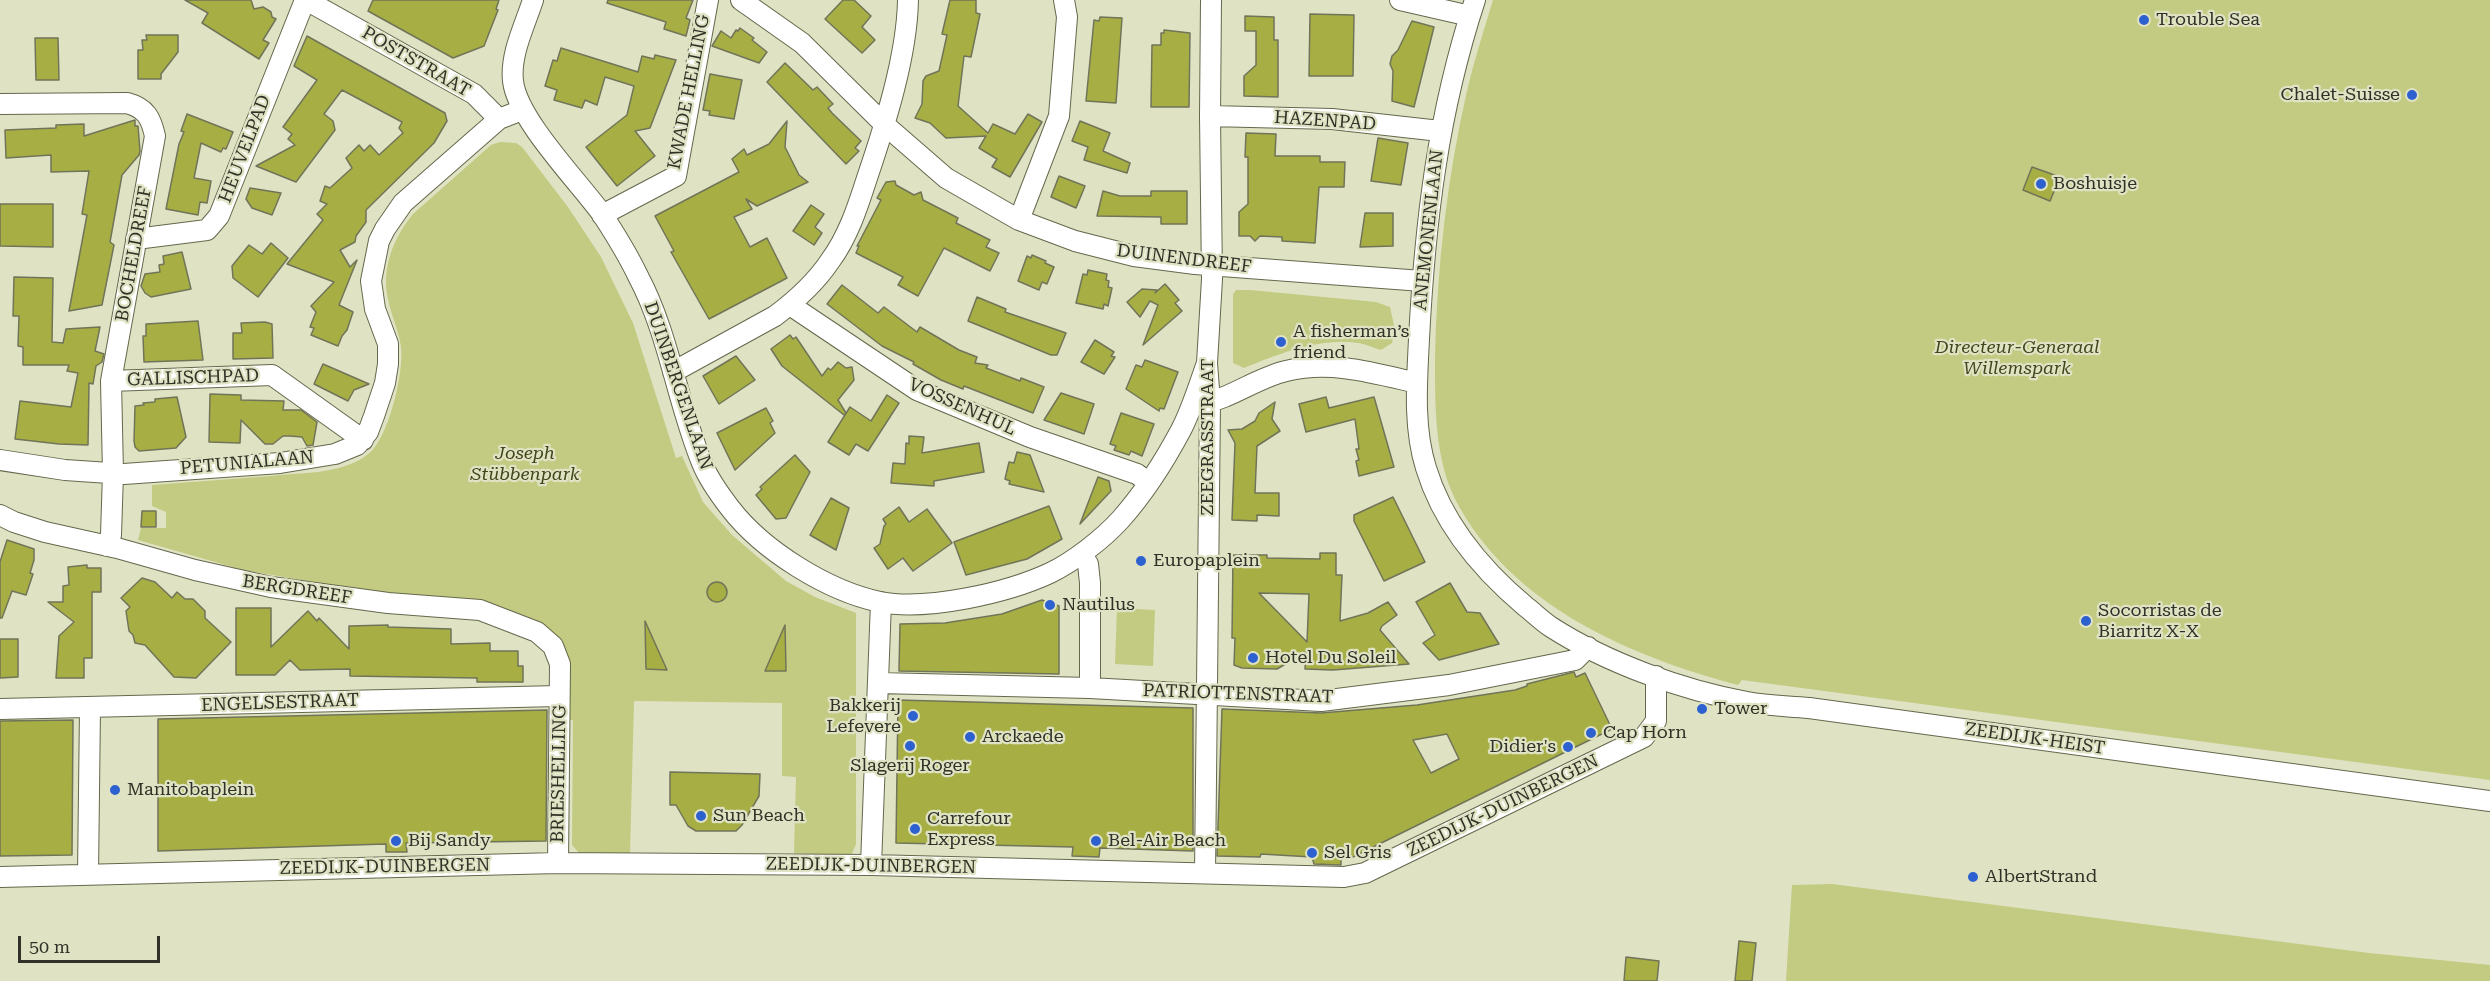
<!DOCTYPE html>
<html>
<head>
<meta charset="utf-8">
<style>
	body { margin:0 }
	#map { position:relative; width:2490px; height:981px; overflow:hidden; background:#dfe3c4; font-family:"Roboto Serif",serif }
	canvas { display:block }
	.scale { position:absolute; left:18px; top:936px; width:142px; height:27px; box-sizing:border-box; border:3px solid #313227; border-top:0; padding-left:8px; font-size:18px; line-height:21px; white-space:nowrap; color:#313227; -webkit-text-stroke:4px #dfe3c4; paint-order:stroke }
</style>
</head>
<body>
<div id="map">
<canvas width="2490" height="981"></canvas>
<div class="scale">50 m</div>
</div>
<script>
const ctx = document.querySelector('canvas').getContext('2d');
ctx.lineJoin = 'round';
function fill(path, color) { ctx.fillStyle = color; ctx.fill(path, 'evenodd'); }
function stroke(path, color, width, dash) { ctx.strokeStyle = color; ctx.lineWidth = width; ctx.lineCap = dash ? 'butt' : 'round'; ctx.setLineDash(dash || []); ctx.stroke(path); }
function label(font, color, halo, rows, align = 'center') {
  ctx.font = font + ' "Roboto Serif",serif'; ctx.lineWidth = 4.5; ctx.setLineDash([]); ctx.textBaseline = 'middle'; ctx.strokeStyle = halo; ctx.fillStyle = color; for (const [text, x, y, turn = 0] of rows) {
    ctx.save(); ctx.translate(x, y); ctx.rotate((+turn || 0) * Math.PI / 180); ctx.textAlign = isNaN(turn) ? turn : align; if (halo) ctx.strokeText(text, 0, 0); ctx.fillText(text, 0, 0); ctx.restore();
  }
}
fill(new Path2D(`
	M1493,0H2490V780L1742,680L1738,685C1629,656 1510,605 1455,499C1434,456 1435,403 1435,356C1437,268 1447,178 1467,91C1474,61 1484,30 1493,0Z
	M500,142L516,143L522,147L568,207L601,257L633,323L676,458L682,456L703,502L732,535L786,581L815,597L856,613V844L851,856L794,853L796,777L782,776V703L634,701L630,854H580L572,845L573,720H565V658L476,601L360,590L243,570L138,540L141,528H166V512L152,506V485C192,482 231,479 271,476C296,473 324,474 348,465C357,462 368,456 374,448C390,429 404,371 401,347C399,331 391,315 388,299C381,268 394,237 413,214L491,145Z
	M1236,290H1250L1376,302L1390,307L1395,330L1392,343L1381,350C1374,348 1366,344 1358,343C1320,337 1279,354 1244,368L1233,363V294Z
	M1117,608L1155,610L1153,666L1115,664Z
	M1832,884L2369,953L2490,965V981H1786L1792,885Z`), '#c3ca81');
const building = new Path2D(`
	M185,0H251L254,9L263,7L271,12L272,17L276,19L263,40L269,43L259,59L202,23L208,13Z
	M373,0H499L496,9L498,10L484,46L453,58L368,11Z
	M608,0H693L686,18L690,20L686,36L664,29L666,22L607,3Z
	M843,0H854L871,16L862,27L875,40L862,53L825,19Z
	M950,0H976V13L980,14L971,57L964,56L958,106L988,133L993,124L1015,134L1028,114L1042,122L1010,177L992,167L997,159L979,148L986,136L946,138L930,123L915,118L922,104L923,81L926,76L939,71L947,35L942,34Z
	M1310,14L1354,15L1353,76H1309Z
	M1245,16L1274,17V40H1278V97L1244,96V76L1256,65V31H1245Z
	M1100,17L1122,18L1116,103L1086,101L1094,20L1099,21Z
	M1412,21L1434,27L1414,107L1392,101L1393,71L1390,64L1392,56L1398,50Z
	M740,28L754,38L752,40L767,52L759,63L712,46L721,31L731,38L736,30L738,31Z
	M1164,30L1190,33L1189,107H1151L1152,45H1161V33H1164Z
	M146,35H178V52L161,74V79H138V50H143L142,40H147Z
	M307,36L445,113L447,121L434,143L366,210V222L356,236L355,242L340,250L350,267L357,260L339,305L353,312L347,330L342,336L338,346L311,335L314,328L310,327L316,312L311,306L334,282L287,264L323,220L317,214L327,204L320,201L325,186L330,188L352,168L346,158L359,145L364,151L370,145L379,155L403,133L399,128L402,122L342,90L324,114L333,121L335,130L296,182L256,166L295,145L288,139L292,134L283,127L317,80L294,66Z
	M35,38H58L59,80H36Z
	M561,48L638,72L642,56L654,59L655,55L676,60L650,128L635,131L655,156L617,186L586,147L627,115L634,86L605,77L597,105L585,100L582,108L554,100L557,90L545,86L553,60L557,61Z
	M785,63L813,90L817,87L833,104L828,108L832,113L861,141L855,148L859,151L846,164L767,82Z
	M710,74L742,80L734,119L709,115L710,111L703,110Z
	M187,114L233,132L226,149L223,148L221,152L201,143L194,178L211,181L207,203L200,202L198,215L166,209L179,144L184,132L181,131Z
	M135,120V126H138L140,151L139,155L122,175L110,242L114,245L102,305L69,311L87,215L82,214L89,171L51,172V155L6,158L5,130L56,128V125L84,124V136Z
	M787,121L785,147L799,175L808,182L757,206L746,199L752,209L734,217L750,247L767,238L787,278L709,319L671,252L674,251L655,216L739,172L732,159L744,149L747,155L769,144Z
	M1080,121L1110,133L1103,151L1130,163L1127,173L1084,160L1088,147L1072,141Z
	M1246,133L1276,134L1275,156H1320V162H1345L1344,187H1319L1315,243L1282,241V237L1260,236L1255,241L1250,236H1239V212L1248,204V157H1245Z
	M1378,138L1408,143L1401,185L1371,181Z
	M2032,167L2060,177L2050,201L2023,190Z
	M1059,176L1085,186L1076,208L1051,197Z
	M895,181L896,185L914,195L921,192L923,200L958,218L956,223L990,240L986,247L999,253L990,271L944,248L918,296L898,285L903,277L856,253L859,246H857L881,200L877,198L886,182Z
	M250,188L281,193L272,215L252,208L246,199Z
	M1103,191L1120,196H1151V191H1187V224H1161V217L1097,216Z
	M0,204H53V247L0,246Z
	M811,205L824,214L815,227L822,233L814,245L793,231Z
	M1365,213H1393V246L1360,247Z
	M271,243L288,258L258,297L233,278L232,266L249,245L262,254Z
	M182,252L191,289L151,297L145,293L141,286L145,274L160,272L159,265L164,264L163,256Z
	M1032,255L1046,261L1045,263L1054,267L1047,284L1042,282L1039,290L1018,281L1027,256L1031,258Z
	M1088,270L1107,274L1106,280L1109,281L1108,287L1112,288L1108,306L1104,304L1103,309L1076,303L1083,274L1087,275Z
	M14,277L53,278L52,342L63,343L66,329L100,327L95,351L104,354L102,362L96,366L93,384L89,383L88,445L59,444L15,439L20,401L71,407L78,373L67,371L69,365H23V347L18,346L19,316H13Z
	M1165,284L1179,300L1175,303L1182,311L1143,345L1158,305L1150,301L1140,317L1127,302L1142,289L1157,290L1155,293Z
	M842,285L878,313L884,307L917,332L920,327L959,350L977,357L975,363L988,365L986,368L1020,381L1021,378L1044,387L1033,413L964,386L963,389L941,380L913,364L914,362L882,346L827,304Z
	M977,297L1006,309L1005,312L1066,333L1057,355H1051L968,321Z
	M198,321L203,360L144,362L143,336H146V324Z
	M265,322L272,324L273,358L233,359V333H242L241,323Z
	M790,335L793,339L796,337L822,376L828,368L831,370L838,362L846,368L852,367L854,380L838,400L846,413L844,415L782,366L771,349Z
	M1095,340L1114,352L1111,356L1115,357L1104,374L1081,362Z
	M736,356L755,380L719,404L703,376Z
	M1145,360L1178,372L1164,409L1160,408L1159,411L1126,389L1136,365L1142,367Z
	M323,364L369,384L354,390L348,401L314,384Z
	M1061,393L1094,404L1084,434L1044,420Z
	M210,394L241,395V400L284,401L283,410H301L317,422L313,445L307,446L302,437L290,436H283L273,444H265L241,420L240,443L209,442Z
	M887,395L899,403L868,451L856,444L849,455L828,442L850,407L871,421Z
	M177,397L186,437L176,448L139,451L135,447L134,441L135,406L144,405L143,403L155,402V399Z
	M1326,397L1329,408L1374,397L1394,467L1359,476L1356,461L1359,460L1356,449H1359L1355,419L1306,432L1299,404Z
	M1275,402L1272,419L1280,431L1257,446L1255,493H1279V516L1257,515V521L1232,520L1235,443L1228,430L1242,429L1255,421L1259,413Z
	M766,408L773,421L770,423L775,433L735,470L717,433Z
	M1121,413L1154,424L1142,456L1131,451L1129,455L1114,450L1116,446L1110,444Z
	M909,436L924,437L922,453L979,443L984,472L934,481V486L891,483L893,463L905,464L906,443L909,444Z
	M1017,452L1030,455L1044,492L1009,484L1010,481L1005,479L1009,462L1014,463Z
	M795,455L810,472L786,518L776,519L756,495L762,489L760,487Z
	M1098,477L1109,481L1111,491L1080,524Z
	M1393,497L1425,562L1384,581L1354,521V515Z
	M831,498L849,508L836,550L810,535Z
	M1049,506L1062,539L1027,559L966,575L954,542Z
	M899,507L909,522L927,509L952,543L913,571L903,558L888,569L874,548L880,544L884,526L886,524L883,519Z
	M142,511H156V527H141Z
	M7,540L34,549V560L30,573L33,574L26,595L12,591L2,618H0V562Z
	M1320,553H1336V575H1342L1340,621L1368,613L1388,602L1397,615L1382,626L1380,630L1409,664L1333,670L1305,669L1306,652L1277,669L1242,668L1234,665L1235,638H1232L1233,555H1267V558L1320,559ZM1259,593L1309,594L1307,642Z
	M87,565V568H101V592H92V658H84V678H56L59,636L74,622L48,602H63V586L69,585L68,567Z
	M142,578L155,582L172,598L177,592L185,599H193L205,611V618L231,642L196,678L174,677L145,645L135,643L133,635L129,631L126,611L130,607L121,598Z
	M707 592a10 10 0 1 1 20 0a10 10 0 1 1-20 0Z
	M1450,583L1467,612L1480,613L1499,644L1439,660L1423,643L1435,635L1416,602Z
	M1042,600L1059,606V674L899,671L900,624L945,623L1002,614Z
	M236,608H271V647L308,611L317,621L319,618L349,649V626L388,625V627L451,629V644L490,643V651H518V666H523V682H477V678L350,676V669L300,670L290,660L275,675H236Z
	M645,621L667,670L646,669Z
	M785,625L786,671H765Z
	M0,639H18V677L0,678Z
	M1574,672L1576,677L1585,673L1612,729L1353,857H1341V865L1314,864L1312,857L1261,854L1260,857L1217,856L1222,709L1321,713L1417,705L1515,690L1527,686V684ZM1447,734L1459,759L1431,773L1413,740Z
	M898,700L1193,708V851L1100,848L1099,857L1072,856L1073,847L896,843Z
	M547,710L546,841L406,843L407,852H386V844L158,851V719Z
	M73,720L72,855L0,856V721Z
	M670,772L760,774L759,796L742,825L736,831H696L688,826L676,805H670Z
	M1739,941L1756,943L1752,981H1735Z
	M1626,957L1659,961L1657,981H1624Z`);
fill(building, '#a7af44');
stroke(building, '#717458', 1.5);
const street = new Path2D(`
	M306,0L474,94L499,119
	M533,0C525,25 510,54 513,81C517,119 578,181 602,214C615,234 628,255 638,276C669,334 677,402 702,463C708,478 720,495 730,508C763,551 828,591 880,602C927,611 1007,593 1050,573C1073,562 1103,539 1121,519C1144,493 1165,460 1181,430C1192,409 1199,385 1207,363
	M741,0L802,43L885,125L946,178L1019,220L1075,241L1134,256L1195,264L1422,281
	M1400,0L1470,16
	M1475,0C1438,113 1425,221 1419,339C1417,381 1413,427 1426,468C1443,524 1481,569 1525,606C1534,613 1542,621 1551,627C1607,663 1682,690 1747,702C1767,706 1789,706 1809,708L2490,801
	M0,104L127,103C146,108 151,118 155,136L111,381L113,473L111,535L107,546
	M1210,116L1332,119L1440,131
	M602,215L676,176L708,0
	M1019,220L1059,116L1067,17L1064,0
	M136,239L207,230L219,216L305,0
	M790,305L917,390L1030,437L1137,474L1148,482
	M673,372L775,316C795,301 816,282 830,261C848,237 858,206 867,178C885,125 907,56 908,0
	M111,381L272,375L363,440
	M1200,404C1231,399 1256,378 1286,371C1331,360 1374,373 1417,383
	M0,460L65,470L124,474L280,463L335,454L357,445L368,432L374,416L385,383L388,364V344L375,309L371,281L379,241L385,229L403,203L499,119L522,110
	M0,515L14,522L45,532L117,548L195,570L271,587L388,603L480,610L537,632L553,646L560,664L558,863
	M1081,554L1088,564L1090,583V688
	M878,683L1090,688L1321,701L1449,685L1575,660L1588,647
	M0,709L559,696
	M871,865L881,602
	M1205,873L1210,402L1207,363L1212,279L1210,116L1211,0
	M88,874L90,708
	M0,877L558,863L871,865L1344,877L1365,873L1644,737L1656,721V676`);
stroke(street, '#65684c', 22);
stroke(street, '#fff', 20);
for (const [x, y, r, color] of [
	[2144,20,6,"#2e61d0"],
	[2412,95,6,"#2e61d0"],
	[2041,184,6,"#2e61d0"],
	[1281,342,6,"#2e61d0"],
	[1141,561,6,"#2e61d0"],
	[1050,605,6,"#2e61d0"],
	[2086,621,6,"#2e61d0"],
	[1253,658,6,"#2e61d0"],
	[1702,709,6,"#2e61d0"],
	[913,716,6,"#2e61d0"],
	[1591,733,6,"#2e61d0"],
	[970,737,6,"#2e61d0"],
	[910,746,6,"#2e61d0"],
	[1568,747,6,"#2e61d0"],
	[115,790,6,"#2e61d0"],
	[701,816,6,"#2e61d0"],
	[915,829,6,"#2e61d0"],
	[396,841,6,"#2e61d0"],
	[1096,841,6,"#2e61d0"],
	[1312,853,6,"#2e61d0"],
	[1973,877,6,"#2e61d0"]
]) { const dot = new Path2D(); dot.arc(x, y, r, 0, 2 * Math.PI); ctx.fillStyle = color; ctx.fill(dot); stroke(dot, '#dfe3c4', 2); }
label('18px', '#313227', '#dfe3c4', [
	["Trouble Sea",2156,20],
	["Chalet-Suisse",2400,95,"right"],
	["Boshuisje",2053,184],
	["A fisherman’s",1293,332],
	["friend",1293,353],
	["Europaplein",1153,561],
	["Nautilus",1062,605],
	["Socorristas de",2098,611],
	["Biarritz X-X",2098,632],
	["Hotel Du Soleil",1265,658],
	["Bakkerij",901,706,"right"],
	["Lefevere",901,727,"right"],
	["Tower",1714,709],
	["Cap Horn",1603,733],
	["Arckaede",982,737],
	["Didier's",1556,747,"right"],
	["Slagerij Roger",910,766,"center"],
	["Manitobaplein",127,790],
	["Sun Beach",713,816],
	["Carrefour",927,819],
	["Express",927,840],
	["Bij Sandy",408,841],
	["Bel-Air Beach",1108,841],
	["Sel Gris",1324,853],
	["AlbertStrand",1985,877]
], 'left');
label('18px', '#313227', '#dfe3c4', [
	["POSTSTRAAT",416,62,30],
	["KWADE HELLING",689,92,-79],
	["HAZENPAD",1325,121,4],
	["HEUVELPAD",245,149,-69],
	["ANEMONENLAAN",1429,230,-84],
	["BOCHELDREEF",134,254,-80],
	["DUINENDREEF",1184,259,7],
	["GALLISCHPAD",193,378,-2],
	["DUINBERGENLAAN",678,386,71],
	["VOSSENHUL",962,407,24],
	["ZEEGRASSTRAAT",1208,437,-90],
	["PETUNIALAAN",247,463,-5],
	["BERGDREEF",297,590,9],
	["PATRIOTTENSTRAAT",1238,694,2],
	["ENGELSESTRAAT",280,703,-2],
	["ZEEDIJK-HEIST",2035,739,8],
	["BRIESHELLING",559,774,-89],
	["ZEEDIJK-DUINBERGEN",1503,806,-26],
	["ZEEDIJK-DUINBERGEN",871,866,1],
	["ZEEDIJK-DUINBERGEN",385,867,-1]
]);
label('italic 18px', '#43461b', '#dfe3c4', [
	["Directeur-Generaal",2017,348],
	["Willemspark",2017,369],
	["Joseph",525,454],
	["Stübbenpark",525,475]
]);
</script>
</body>
</html>
